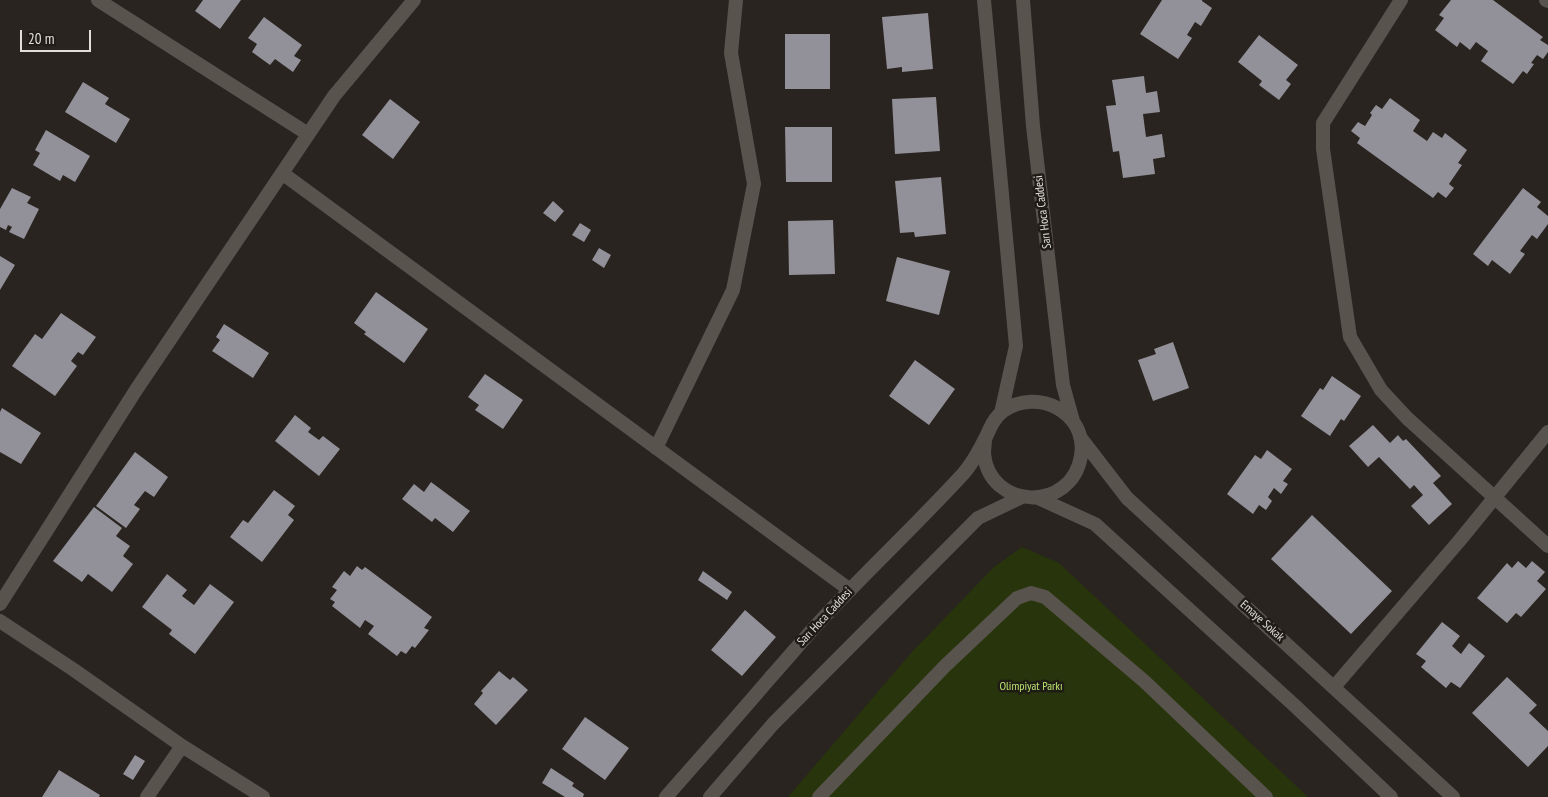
<!DOCTYPE html>
<html>
<head>
<meta charset="utf-8">
<style>
	body { margin:0 }
	#map { position:relative; width:1548px; height:797px; overflow:hidden; background:#29241f; font-family:"PT Sans Narrow",sans-serif }
	canvas { display:block }
	.scale { position:absolute; left:20px; top:30px; width:71px; height:22px; box-sizing:border-box; border:2px solid #e1dedb; border-top:0; padding-left:6px; font-size:15px; line-height:18px; white-space:nowrap; color:#e1dedb; -webkit-text-stroke:4px #1f1b15; paint-order:stroke }
</style>
</head>
<body>
<div id="map">
<canvas width="1548" height="797"></canvas>
<div class="scale">20 m</div>
</div>
<script>
const ctx = document.querySelector('canvas').getContext('2d');
ctx.lineJoin = 'round';
function fill(path, color) { ctx.fillStyle = color; ctx.fill(path, 'evenodd'); }
function stroke(path, color, width, dash) { ctx.strokeStyle = color; ctx.lineWidth = width; ctx.lineCap = dash ? 'butt' : 'round'; ctx.setLineDash(dash || []); ctx.stroke(path); }
function label(font, color, halo, rows, align = 'center') {
  ctx.font = font + ' "PT Sans Narrow",sans-serif'; ctx.lineWidth = 5; ctx.setLineDash([]); ctx.textBaseline = 'middle'; ctx.strokeStyle = halo; ctx.fillStyle = color; for (const [text, x, y, turn = 0] of rows) {
    ctx.save(); ctx.translate(x, y); ctx.rotate((+turn || 0) * Math.PI / 180); ctx.textAlign = isNaN(turn) ? turn : align; if (halo) ctx.strokeText(text, 0, 0); ctx.fillText(text, 0, 0); ctx.restore();
  }
}
fill(new Path2D(`
	M1022,547L1059,563L1308,797H788L912,652L994,567Z`), '#28350c');
fill(new Path2D(`
	M203,0H241L220,29L195,11Z
	M1162,0H1202V1L1212,8L1201,26L1195,22L1187,35L1192,38L1178,59L1140,34Z
	M1451,0H1493L1543,37L1540,40L1548,45V52L1543,59L1537,55L1531,63L1534,64L1527,74L1523,71L1513,84L1481,61L1488,51L1476,42L1470,50L1460,42L1457,47L1435,30L1444,18L1439,15Z
	M928,13L933,69L902,72V67L887,69L882,17Z
	M264,17L302,45L294,56L301,60L293,72L275,59L270,65L252,52L257,44L248,38Z
	M785,34H830V89H785Z
	M1259,35L1298,65L1286,80L1291,84L1279,100L1259,85L1262,81L1238,62Z
	M1144,76L1146,93L1157,91L1160,112L1143,114L1146,137L1162,134L1165,157L1153,159L1155,174L1123,178L1119,151L1113,152L1106,106L1116,105L1112,80Z
	M83,82L109,98L105,104L130,119L116,143L65,112Z
	M936,97L940,151L895,154L892,99Z
	M1390,98L1420,120L1413,131L1427,141L1433,132L1442,138L1445,133L1467,150L1458,163L1462,165L1449,184L1454,188L1446,198L1438,192L1433,198L1357,143L1360,138L1351,131L1358,122L1365,126L1372,115L1370,113L1376,105L1382,109Z
	M390,99L420,122L393,159L362,135Z
	M785,127H832V182H786Z
	M46,130L90,156L75,182L63,175L60,181L33,165L40,153L35,150Z
	M941,177L946,234L915,237L914,232L900,233L895,181Z
	M12,188L31,197L27,203L39,209L24,239L9,232L12,227L8,225L6,230L0,227V209Z
	M1523,188L1541,202L1537,207L1548,216V224L1537,239L1532,235L1520,251L1525,254L1510,274L1492,260L1488,266L1473,254Z
	M553,201L564,211L555,222L543,213Z
	M833,220L835,274L789,275L788,221Z
	M580,223L591,230L584,242L572,235Z
	M599,248L611,255L604,268L592,260Z
	M0,256L15,265L0,290Z
	M897,257L950,271L939,315L886,301Z
	M376,292L428,329L404,363L364,334L366,332L354,323Z
	M61,313L96,337L83,355L78,352L71,361L77,366L55,396L12,366L35,334L42,339Z
	M224,324L269,353L253,378L212,351L220,340L216,337Z
	M1173,342L1189,388L1153,401L1138,360L1156,354L1154,349Z
	M915,360L955,389L929,425L889,396Z
	M485,374L523,400L503,429L475,410L479,405L468,397Z
	M1332,376L1361,396L1344,421L1341,419L1330,436L1301,416L1320,388L1323,390Z
	M2,408L41,433L21,464L0,452V412Z
	M295,415L311,428L308,432L319,440L323,436L340,449L319,476L275,441Z
	M1373,425L1390,443L1398,435L1403,441L1406,439L1441,476L1433,483L1452,504L1429,525L1411,506L1423,495L1414,485L1410,489L1379,457L1368,467L1349,446Z
	M1267,450L1292,469L1283,481L1288,484L1281,494L1274,488L1268,497L1272,501L1266,510L1259,505L1253,514L1227,494L1255,455L1261,459Z
	M135,452L168,477L154,497L145,491L134,505L140,509L126,528L96,506Z
	M431,482L470,511L453,532L435,518L432,522L402,499L414,484L424,492Z
	M274,490L295,506L288,515L294,520L262,562L230,537L243,520L248,523Z
	M94,507L122,528L116,536L130,546L123,556L133,564L112,592L88,574L82,582L53,561Z
	M1312,515L1392,591L1351,634L1271,559Z
	M1518,561L1526,568L1532,561L1545,572L1537,581L1546,589L1521,617L1516,613L1507,623L1477,598L1507,563L1512,568Z
	M357,566L362,570L365,567L432,617L424,628L429,630L415,648L412,646L406,654L401,651L397,656L368,634L374,626L365,620L360,628L332,606L335,602L330,599L337,590L332,587L344,571L350,576Z
	M703,571L732,592L727,600L698,580Z
	M167,574L187,590L182,596L194,605L210,584L234,602L195,654L169,634L172,630L142,607Z
	M745,610L776,637L742,676L711,650Z
	M1442,622L1460,636L1452,646L1461,654L1469,643L1485,656L1460,688L1451,682L1446,688L1421,667L1426,661L1416,654Z
	M499,671L510,680L513,677L528,690L496,725L474,704L483,693L481,691Z
	M1507,677L1537,705L1529,713L1548,731V746L1528,767L1472,713Z
	M585,717L629,748L605,780L562,749Z
	M135,755L145,761L133,780L123,774Z
	M551,768L574,783L572,786L584,794L583,797H565L542,783Z
	M59,770L100,795L99,797H42Z`), '#929099');
stroke(new Path2D(`
	M819,797L945,666L1017,598L1031,593L1045,597L1144,681L1266,797`), '#58534d', 14);
stroke(new Path2D(`
	M98,0L308,134
	M1401,0L1323,123V149L1350,337L1381,390L1407,418L1548,546
	M1546,0L1548,1
	M282,173L850,590
	M656,448L733,290L754,184L731,53L736,0
	M0,604L136,390L334,96L414,0
	M0,621L74,670L182,746
	M1334,687L1460,540L1548,432
	M147,797L182,746L263,797`), '#58534d', 14);
stroke(new Path2D(`
	M984,0L1016,346L1001,413
	M1023,0L1033,126L1063,385L1073,421
	M1080,437L1127,498L1453,797
	M1038,498L1095,524L1294,705L1391,797
	M666,797C701,757 736,718 770,678C789,657 806,636 825,616C870,568 918,523 963,474C972,464 980,449 986,437C990,428 994,418 1003,411C1037,387 1088,412 1081,456C1072,512 990,511 984,454C984,449 985,444 985,439
	M710,797L773,724L978,518L1022,497`), '#58534d', 14);
label('12px', '#e1dedb', '#1f1b15', [
	["Sarı Hoca Caddesi",1043,212,-97],
	["Sarı Hoca Caddesi",825,617,-47],
	["Emaye Sokak",1262,621,42]
]);
label('12px', '#bbe36f', '#1f1b15', [
	["Olimpiyat Parkı",1031,687]
]);
</script>
</body>
</html>
